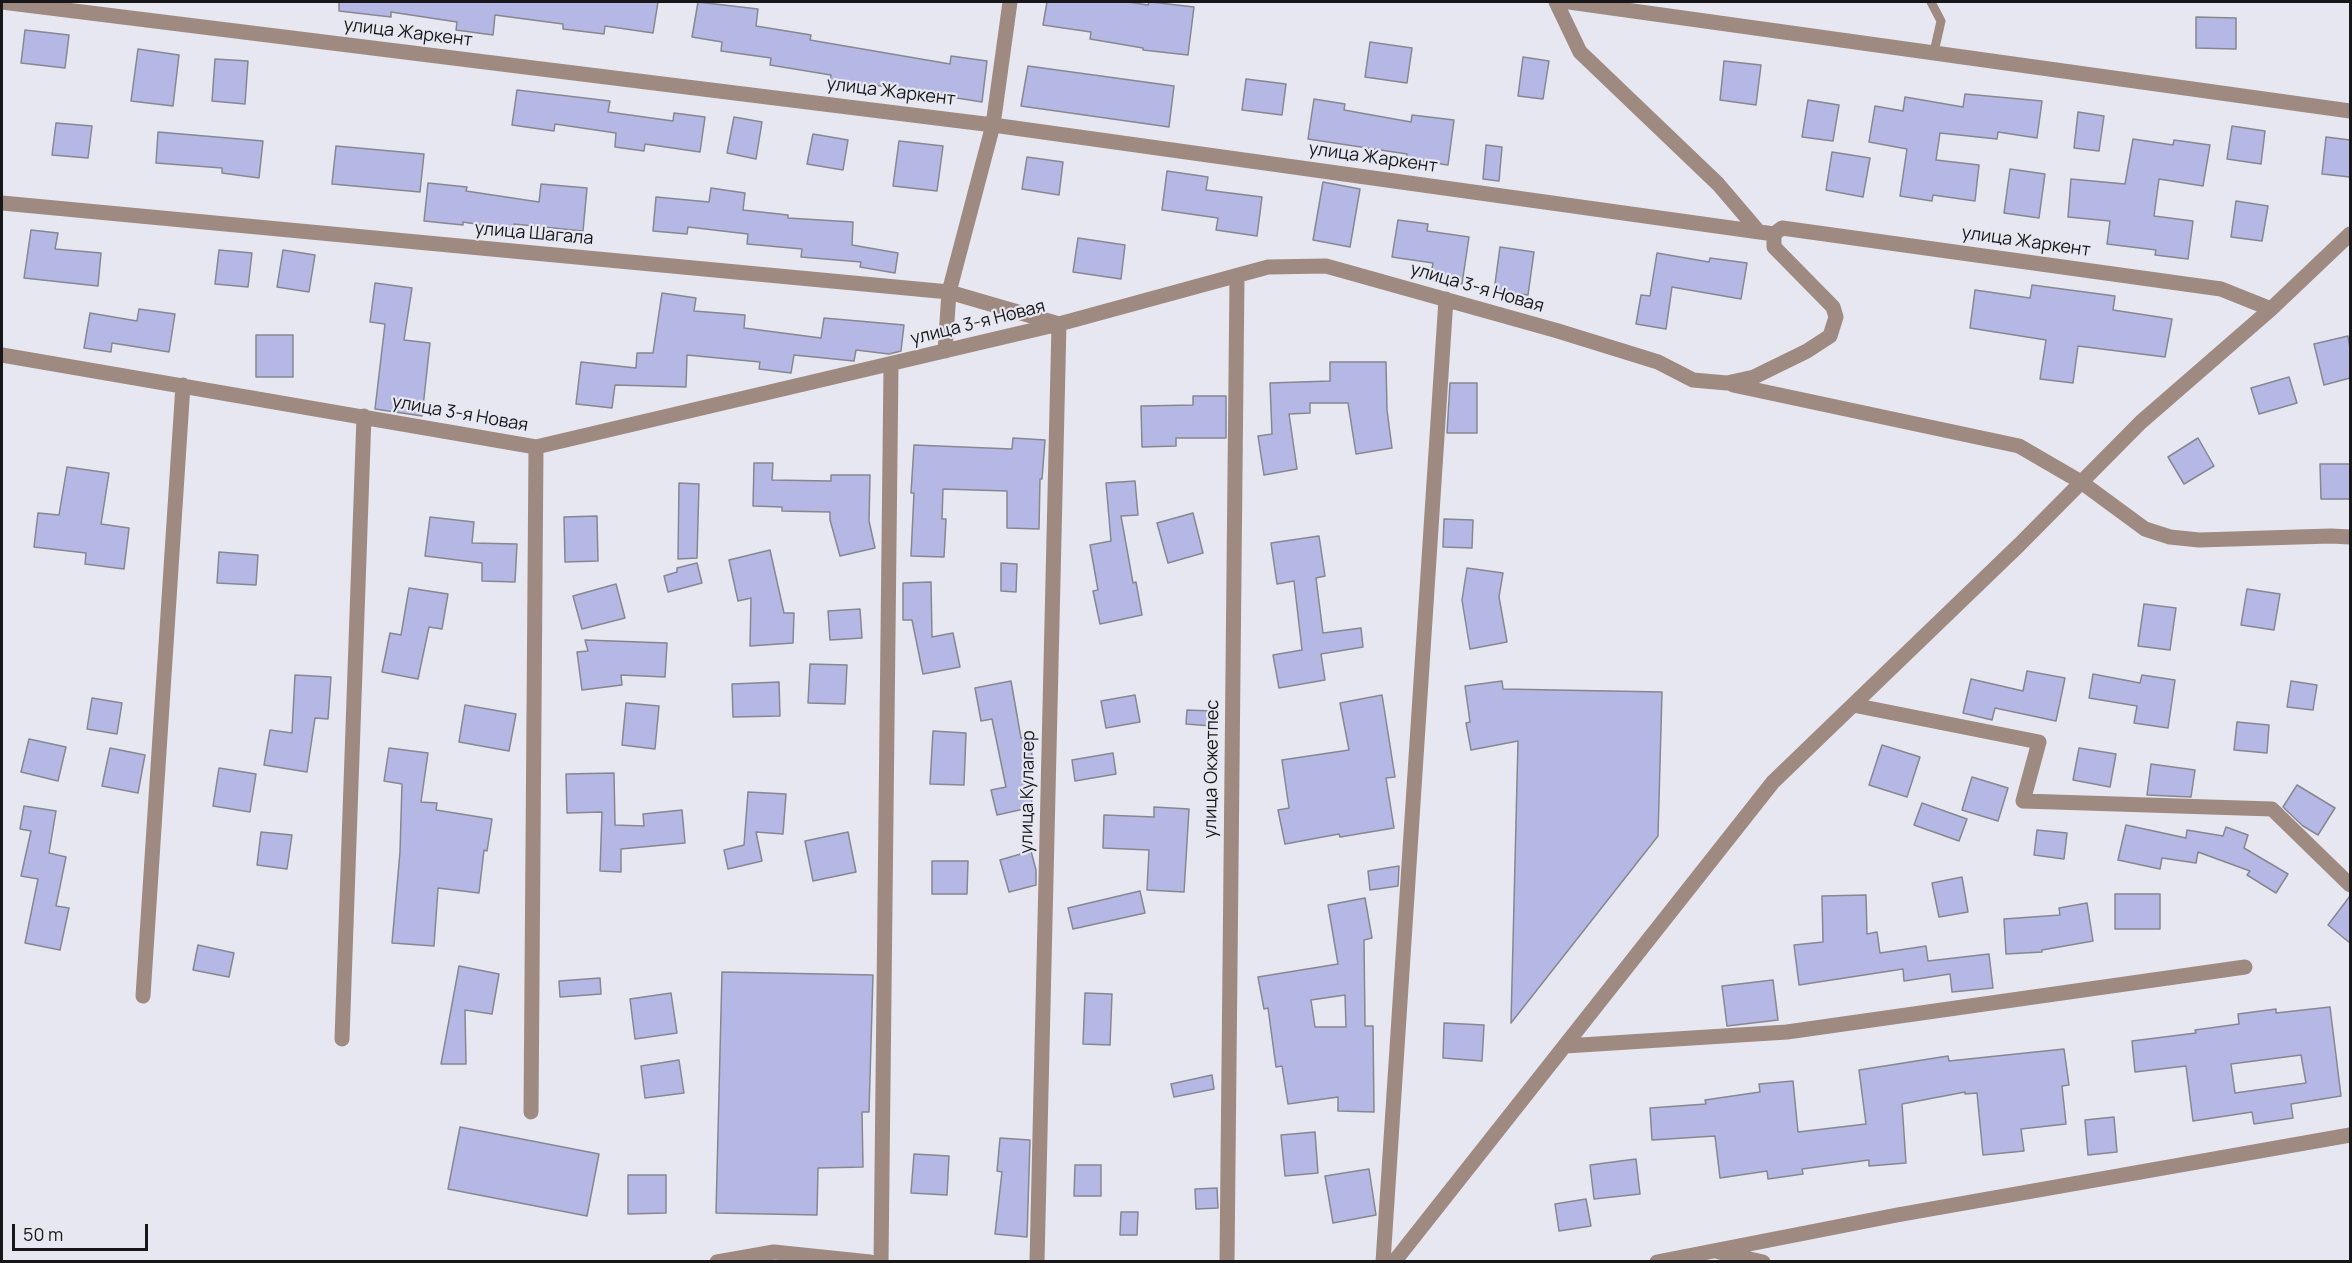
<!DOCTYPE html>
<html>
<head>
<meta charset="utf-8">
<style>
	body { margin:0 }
	#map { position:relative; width:2352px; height:1263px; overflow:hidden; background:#e6e7f1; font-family:Manrope,sans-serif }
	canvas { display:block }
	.frame { position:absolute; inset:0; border:3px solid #17171a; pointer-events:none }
	.scale { position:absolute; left:12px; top:1224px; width:136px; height:27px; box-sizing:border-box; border:3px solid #17171a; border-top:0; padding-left:8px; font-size:18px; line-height:21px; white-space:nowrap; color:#17171a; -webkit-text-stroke:4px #e6e7f1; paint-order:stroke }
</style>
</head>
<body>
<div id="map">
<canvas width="2352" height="1263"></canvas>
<div class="frame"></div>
<div class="scale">50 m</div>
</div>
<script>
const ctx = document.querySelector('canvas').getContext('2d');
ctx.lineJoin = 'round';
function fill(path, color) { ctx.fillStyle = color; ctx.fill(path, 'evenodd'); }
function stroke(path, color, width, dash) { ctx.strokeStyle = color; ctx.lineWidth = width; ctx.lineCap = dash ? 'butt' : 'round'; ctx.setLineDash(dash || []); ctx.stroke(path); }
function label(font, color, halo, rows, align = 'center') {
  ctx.font = font + ' Manrope,sans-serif'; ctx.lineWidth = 4.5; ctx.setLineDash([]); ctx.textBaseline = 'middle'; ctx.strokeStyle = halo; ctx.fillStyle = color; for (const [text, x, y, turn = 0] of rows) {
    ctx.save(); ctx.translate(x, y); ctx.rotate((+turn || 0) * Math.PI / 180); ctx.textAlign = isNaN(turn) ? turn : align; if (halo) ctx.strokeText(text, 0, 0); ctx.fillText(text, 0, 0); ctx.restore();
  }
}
const building = new Path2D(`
	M339,2H658L653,33L605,26L604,34L563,29V24L495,15L493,35L456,30L457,22L391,12V17L339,11Z
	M698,2L758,9L756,26L811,35L810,40L950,64L951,56L987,61L982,102L868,84V86L830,81L831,75L770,65L771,58L721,51L722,42L692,37Z
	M1047,2H1128L1148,5L1149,2H1151L1194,7L1188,55L1143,50V48L1090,39L1091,32L1043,25Z
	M2196,17L2236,18V49L2196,48Z
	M25,30L69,35L65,68L21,63Z
	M1370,42L1412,48L1407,83L1365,77Z
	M138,49L179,55L173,106L131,101Z
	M1523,57L1549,61L1543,99L1518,96Z
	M215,59L248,61L245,104L212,101Z
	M1724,61L1761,65L1756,105L1720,100Z
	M1028,66L1174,86L1169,127L1021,106Z
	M1246,79L1286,84L1282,115L1242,110Z
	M517,90L610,101L608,112L673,121L674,113L705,117L700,152L645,144L644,151L615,147L616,133L555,124L554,131L512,125Z
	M1965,94L2042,101L2037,138L1998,132L1997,139L1940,133L1936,160L1979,165L1975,201L1933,195L1932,201L1900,196L1907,149L1869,142L1875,106L1903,111L1905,97L1963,107Z
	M1314,99L1345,104L1344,110L1411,122L1412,115L1454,120L1448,165L1406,159L1407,154L1308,139Z
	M1808,100L1839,105L1833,141L1802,137Z
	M2078,112L2104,116L2099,151L2074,148Z
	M734,117L762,122L756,159L727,153Z
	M56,123L92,126L88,158L52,155Z
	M2232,126L2265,131L2261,164L2227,159Z
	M158,132L263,141L259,178L222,173V168L156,163Z
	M813,134L848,140L843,170L807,164Z
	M2326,137L2350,140V177L2322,174Z
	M2133,139L2173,145L2174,140L2210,145L2203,186L2159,179L2154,216L2193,221L2188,259L2155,255L2156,250L2107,244L2110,221L2068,217L2071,179L2125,184Z
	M899,141L943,146L937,191L893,186Z
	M1486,145L1502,147L1499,181L1483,179Z
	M336,146L424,154L420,192L332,184Z
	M1832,152L1870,158L1863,197L1826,190Z
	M1027,157L1063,162L1059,195L1022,189Z
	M2010,169L2045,174L2039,218L2004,213Z
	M1167,171L1208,177L1206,190L1262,197L1257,236L1216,230L1218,218L1162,210Z
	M1323,182L1360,189L1350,247L1313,240Z
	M428,183L467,187L466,191L539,202L541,184L587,188L583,231L514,224V230L463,222V225L424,221Z
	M711,188L745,193L743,210L788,215V218L853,222L852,245L898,253L895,273L860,267L861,262L801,257L802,249L747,244L748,234L688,227L687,234L653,231L656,197L709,202Z
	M2236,201L2268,206L2262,241L2231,237Z
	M1398,220L1428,224L1427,231L1469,237L1462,284L1430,280L1433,263L1392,257Z
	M31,230L58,233L55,249L101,253L98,286L24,278Z
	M1078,238L1125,245L1121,279L1073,272Z
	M1500,247L1534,252L1528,295L1494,291Z
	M219,250L252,253L248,287L215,284Z
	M283,250L315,255L309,292L277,287Z
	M1657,253L1709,262L1710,258L1747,263L1741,299L1672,287L1666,329L1636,324L1641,295L1650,296Z
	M375,283L412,288L404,340L430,343L422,416L375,409L385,324L370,322Z
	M2032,285L2115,296L2113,310L2172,319L2165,357L2078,346L2073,383L2040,379L2046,340L1970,328L1975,290L2030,298Z
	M662,293L696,298L694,311L745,315L744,328L821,338L824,318L904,325L901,351L889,354L856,350L854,361L794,355L791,373L759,369L760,362L687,355L686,387L615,385L612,408L576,404L581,362L636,368L637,353H653Z
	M139,309L175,314L169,352L112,343L111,352L84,348L90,313L137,321Z
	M256,335H293V377H256Z
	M2348,336L2350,349V378L2324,385L2314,344Z
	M1330,362H1386L1387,410L1392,448L1356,454L1348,403H1310V413L1289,414L1297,469L1264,475L1258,436L1272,434L1270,383L1330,381Z
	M2289,377L2297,403L2259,414L2251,388Z
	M1450,383H1477V433H1447Z
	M1193,396H1226V438H1176V446L1142,447L1141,406L1193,405Z
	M1013,438L1045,440L1042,479H1040L1039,529L1007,528V491L943,489L942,519H946L944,557L911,556L914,493H911L914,445L1012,449Z
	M2198,438L2214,466L2184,484L2168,457Z
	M754,463H773L772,480L831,481V475H870L869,521L875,548L840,556L830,520V512L782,511V507L753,506Z
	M2320,464H2350V499H2321Z
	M67,467L109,473L101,524L129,528L124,569L85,564L86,553L34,547L38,513L59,515Z
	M1135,481L1138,515L1121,516L1133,583L1136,582L1142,615L1100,624L1093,591L1098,590L1090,545L1111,541L1106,483Z
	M679,483L699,484L697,558L678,559Z
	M1193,513L1203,553L1168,563L1157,523Z
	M597,516L598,561L565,562L564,517Z
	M430,517L474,522L472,543L517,544L515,582L482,581V563L425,556Z
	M1444,519L1473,520L1472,548L1443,547Z
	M1319,536L1325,576L1316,578L1323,633L1361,628L1363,647L1321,654L1325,680L1279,688L1273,655L1302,650L1294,581L1277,584L1271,543Z
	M770,550L784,613H794L793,643L750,646L751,598L738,601L729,560Z
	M219,552L258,555L256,585L217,583Z
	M697,563L702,583L668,592L664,576L677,572V568Z
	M1001,563L1017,564L1016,592L1001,591Z
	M1467,568L1503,573L1499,597L1507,642L1470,649L1462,600Z
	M931,582L932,637L953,633L960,667L923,674L912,620H903V583Z
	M616,584L625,618L582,629L573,596Z
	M409,588L448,594L442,629L429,627L418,679L382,672L390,633L401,635Z
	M2247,589L2280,594L2274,630L2241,625Z
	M2144,604L2176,608L2170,650L2138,646Z
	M860,609L862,638L830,640L828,611Z
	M585,640L667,643L665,677L621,675L622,685L582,690L577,652L588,651Z
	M810,664L847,665L845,704L808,703Z
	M2027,671L2065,678L2056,721L1995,708L1992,720L1963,713L1971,679L2023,691Z
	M2093,674L2140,683L2142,675L2175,680L2168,728L2134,723L2137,706L2089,698Z
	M295,675L331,677L328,719L315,718L307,772L264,765L270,730L292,733Z
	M1011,681L1021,738L1028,737L1034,764L1024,766L1033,807L997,815L991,790L1006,787L992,719L981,721L975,688Z
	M1502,681L1503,689L1662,692L1658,836L1511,1023L1518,741L1471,750L1466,723L1470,722L1465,686Z
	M2291,681L2317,685L2313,710L2287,707Z
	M779,682L780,716L733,717L732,684Z
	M1135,695L1140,722L1106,728L1101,701Z
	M1382,695L1395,777L1386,778L1394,828L1340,837L1339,834L1285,844L1278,810L1289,808L1282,760L1349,750L1340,703Z
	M92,698L122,703L117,734L87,729Z
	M626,703L659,706L655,749L622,745Z
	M465,705L516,714L509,751L459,742Z
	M1187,710L1212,711V726L1186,724Z
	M2237,722L2269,725L2267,753L2234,750Z
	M933,731L966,733L964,785L930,784Z
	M29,739L66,747L58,781L21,772Z
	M1882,745L1920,757L1907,797L1869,785Z
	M110,748L145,755L138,793L102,786Z
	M389,748L428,753L421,802L437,803L436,810L492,819L487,851L484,850L479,893L438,888L434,946L392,943L400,852L402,784L384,781Z
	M2079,748L2116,754L2110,787L2073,780Z
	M1113,753L1116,774L1075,781L1072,760Z
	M2151,764L2195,770L2191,797L2147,795Z
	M219,768L256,774L250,812L213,806Z
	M614,773L615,825L644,826L643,814L682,810L685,843L621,849V872L600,871L602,812L567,813L566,774Z
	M1972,777L2008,788L1998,821L1962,810Z
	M2297,785L2335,808L2318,835L2303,826L2283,807Z
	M748,792L786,794L783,834L756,832L762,861L728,869L724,850L744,845Z
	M1922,803L1967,819L1959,841L1914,825Z
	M24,806L56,811L49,853L66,857L56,906L69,908L60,950L25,943L38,879L21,876L31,831L20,829Z
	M1154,807L1189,809L1184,892L1147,890L1149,850L1103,848L1104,815L1154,817Z
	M2126,825L2186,838L2187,830L2223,836L2226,827L2248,835L2244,848L2288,874L2276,893L2247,875L2250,871L2198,852L2196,863L2162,858L2160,869L2118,860Z
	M2037,830L2067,833L2064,859L2034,855Z
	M261,832L292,835L287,869L257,865Z
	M848,832L856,872L813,881L805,841Z
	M1031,851L1036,870V885L1009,892L1000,860Z
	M932,861H968L967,894H932Z
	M1399,866L1398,886L1370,890L1368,871Z
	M1962,877L1968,912L1939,917L1932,883Z
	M1140,891L1145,913L1073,929L1068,908Z
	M2115,894H2160V929H2115Z
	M1866,895L1867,934L1877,932L1880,953L1926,946L1928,961L1989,954L1993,988L1952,992L1950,974L1904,981L1903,969L1799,985L1794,945L1823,942L1822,896Z
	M2350,896V943L2328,925Z
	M1365,898L1372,938L1364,940L1365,1026H1373L1374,1112L1338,1111V1097L1288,1104L1282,1066L1276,1067L1268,1008L1264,1009L1258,977L1338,964L1328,905ZM1345,995L1346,1027H1315L1311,1000Z
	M2087,903L2093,941L2042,950V952L2006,954L2004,919L2060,915L2059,908Z
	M198,945L234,953L229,977L193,970Z
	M459,966L499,974L492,1014L465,1010L466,1064H441Z
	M722,972L873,975L869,1112H862L863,1167L818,1168L817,1215L716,1213Z
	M600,978L601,994L560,997L559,981Z
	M1773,980L1778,1020L1727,1026L1722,986Z
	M671,993L677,1033L635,1039L630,999Z
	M1085,993L1112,994L1110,1045L1083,1044Z
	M2330,1007L2341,1096L2291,1104L2293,1118L2254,1124L2252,1112L2193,1121L2186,1066L2135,1072L2132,1041L2196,1033L2195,1030L2239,1024L2238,1014L2276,1009V1013ZM2301,1055L2306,1083L2235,1093L2231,1064Z
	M1444,1023L1484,1025L1482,1061L1443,1058Z
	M2064,1049L2069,1085L2062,1086L2066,1124L2021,1129L2024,1151L1983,1155L1977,1093L1965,1094V1092L1902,1104L1906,1163L1869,1166V1160L1802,1169L1803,1174L1768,1179L1767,1171L1720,1178L1715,1136L1652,1140L1650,1108L1706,1104L1705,1100L1760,1092L1759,1084L1793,1081L1798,1132L1866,1124L1859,1070L1948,1056L1949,1061Z
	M679,1060L684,1093L645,1098L641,1066Z
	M1212,1075L1214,1089L1174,1097L1171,1084Z
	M2114,1117L2117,1152L2088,1155L2085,1120Z
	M460,1127L599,1154L587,1216L448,1189Z
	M1315,1132L1318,1173L1285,1176L1281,1135Z
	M1000,1138L1030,1140L1027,1237L995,1234L1002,1172L997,1171Z
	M914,1154L949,1156L947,1195L911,1193Z
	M1636,1159L1640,1194L1594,1199L1590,1165Z
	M1075,1165H1101V1196H1074Z
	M1369,1169L1376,1215L1333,1223L1325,1176Z
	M628,1175H666V1213L628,1214Z
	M1217,1188L1218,1208L1196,1209L1195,1189Z
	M1586,1199L1591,1226L1559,1231L1555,1204Z
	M1121,1212H1138L1137,1235H1120Z`);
fill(building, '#b5b8e5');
stroke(building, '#868790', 1.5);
stroke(new Path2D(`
	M1931,2L1941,21L1934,52`), '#9f8a82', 9);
stroke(new Path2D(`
	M2,2L993,125L1774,234
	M1556,2L1580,52L1718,184L1759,232
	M2,203L949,292L1059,324L1037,1262
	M945,351L949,292L993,125L1010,2
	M2,355L536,447L1059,324L1268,267L1326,266L1558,331L1658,362L1693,380L1727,383L1754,377L1807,351L1830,336L1836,317L1833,307L1774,247V234L1782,228L2221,289L2271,309
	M1733,385L2019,446L2081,482L2145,529L2170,537L2199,540L2331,536L2350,537
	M1853,705L2039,742L2023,801L2272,809L2350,885
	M143,996L183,385
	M342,1039L364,416
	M1565,1046L1787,1032L2245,967
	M531,1112L536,447
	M1719,1252L1763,1262
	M717,1262L774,1252L870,1262
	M881,1262L891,365
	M1227,1262L1237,277
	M1383,1262L1446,299
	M1394,1262L1773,782L2019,545L2141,422L2271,309L2350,234
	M1657,1262L1897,1215L2350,1135`), '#9f8a82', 15);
stroke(new Path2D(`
	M1569,2L2350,111`), '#9f8a82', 15);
label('18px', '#17171a', '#e6e7f1', [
	["улица Жаркент",408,33,7],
	["улица Жаркент",891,92,7],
	["улица Жаркент",1373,158,8],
	["улица Шагала",534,234,5],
	["улица Жаркент",2026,242,8],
	["улица 3-я Новая",1477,288,16],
	["улица 3-я Новая",978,323,-14],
	["улица 3-я Новая",460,414,10],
	["улица Окжетпес",1212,769,-89],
	["улица Кулагер",1028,792,-89]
]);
</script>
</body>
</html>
